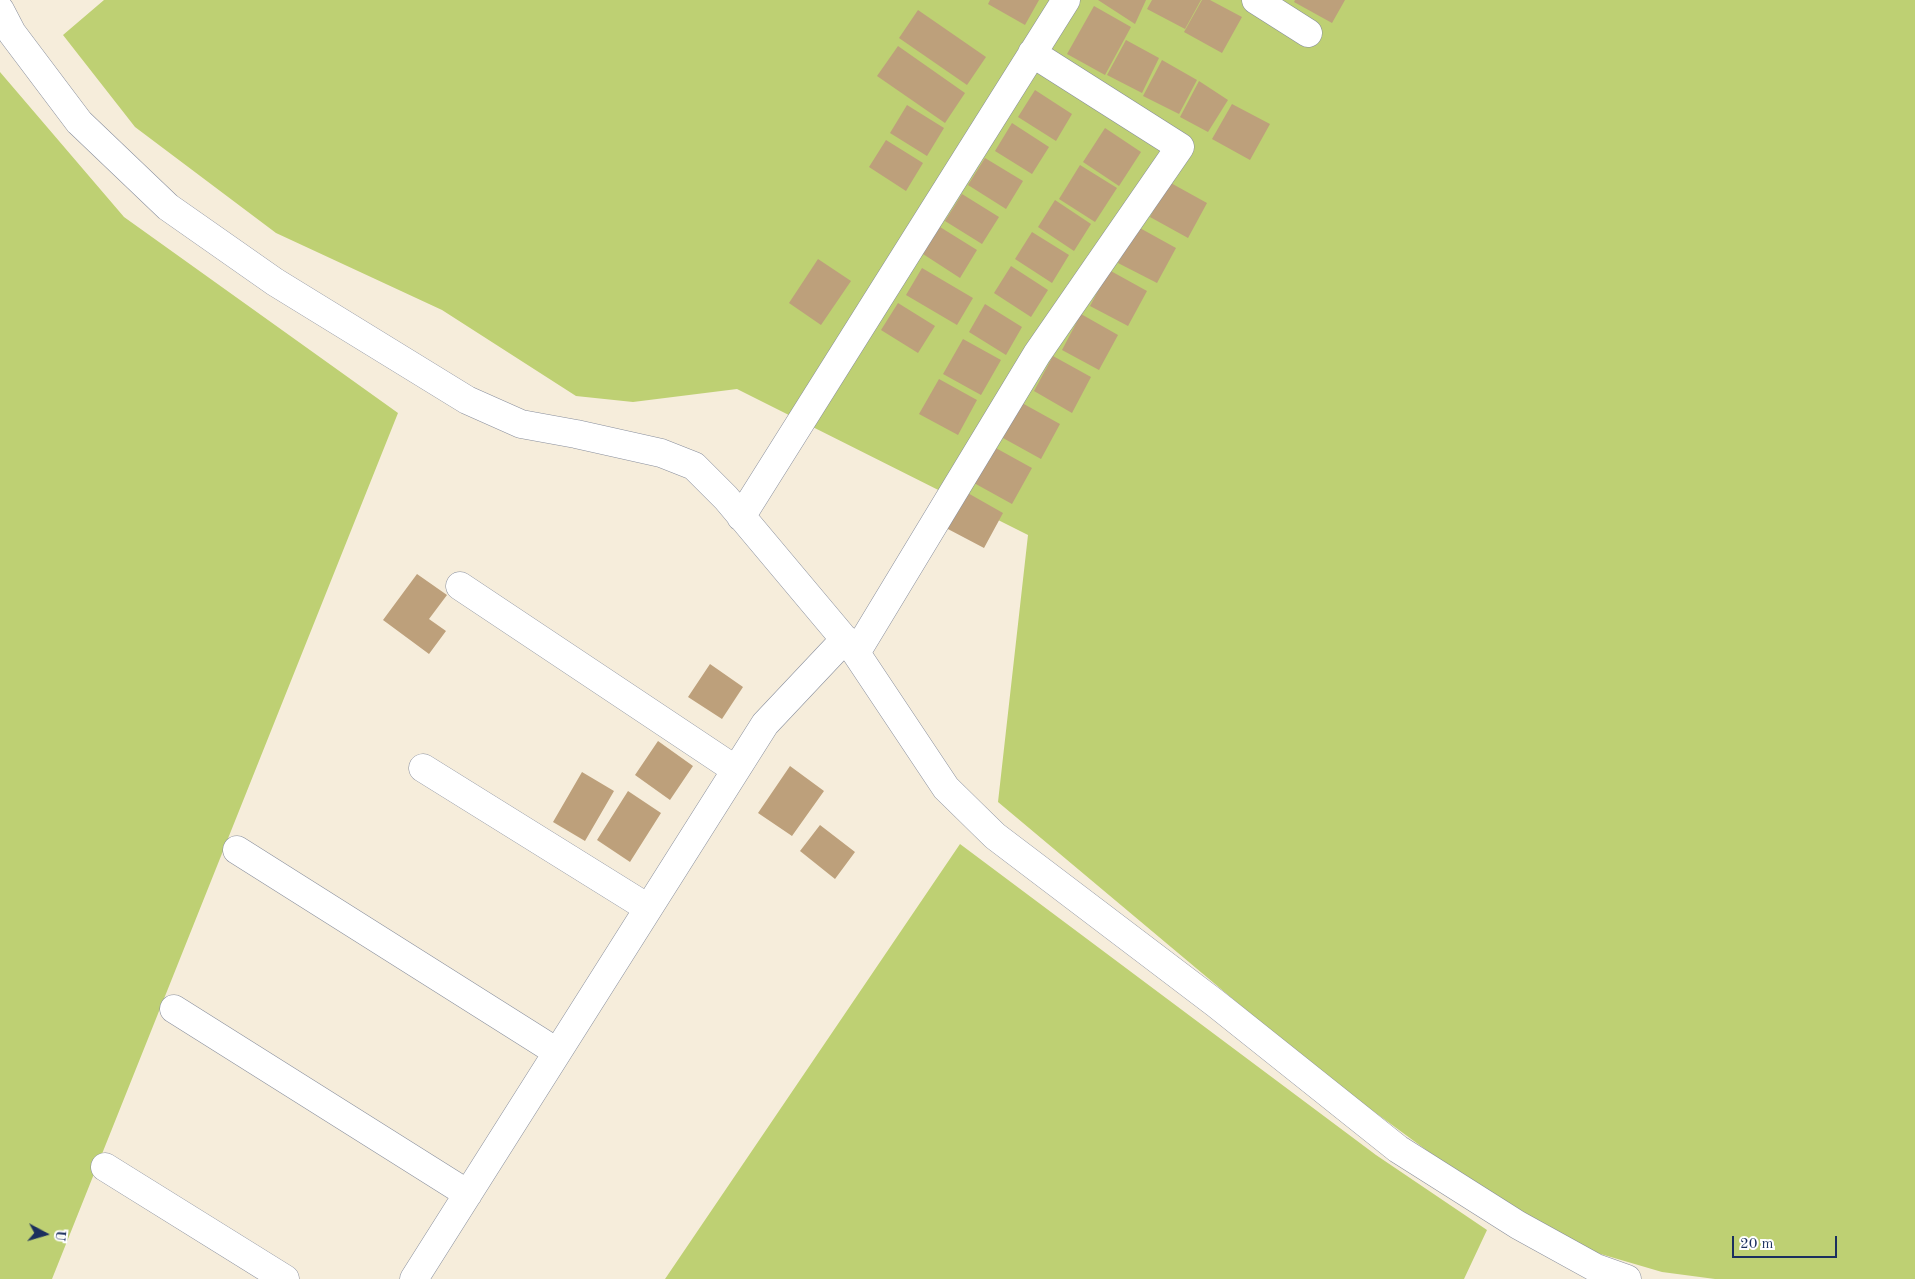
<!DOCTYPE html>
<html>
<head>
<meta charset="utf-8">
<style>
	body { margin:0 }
	#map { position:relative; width:1915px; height:1279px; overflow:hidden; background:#f6eddb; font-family:"Old Standard TT",serif }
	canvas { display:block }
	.north { position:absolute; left:20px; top:1209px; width:50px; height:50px; -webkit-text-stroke:4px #fff; paint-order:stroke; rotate:96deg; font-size:14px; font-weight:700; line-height:20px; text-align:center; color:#1b2f5e }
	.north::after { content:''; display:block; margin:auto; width:18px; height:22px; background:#1b2f5e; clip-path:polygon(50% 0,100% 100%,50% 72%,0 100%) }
	.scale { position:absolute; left:1732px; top:1236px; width:105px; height:22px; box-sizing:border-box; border:2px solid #1b2f5e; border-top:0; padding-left:6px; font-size:15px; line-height:18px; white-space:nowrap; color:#1b2f5e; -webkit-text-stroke:4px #fff; paint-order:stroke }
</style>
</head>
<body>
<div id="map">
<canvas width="1915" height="1279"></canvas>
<div class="north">U</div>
<div class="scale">20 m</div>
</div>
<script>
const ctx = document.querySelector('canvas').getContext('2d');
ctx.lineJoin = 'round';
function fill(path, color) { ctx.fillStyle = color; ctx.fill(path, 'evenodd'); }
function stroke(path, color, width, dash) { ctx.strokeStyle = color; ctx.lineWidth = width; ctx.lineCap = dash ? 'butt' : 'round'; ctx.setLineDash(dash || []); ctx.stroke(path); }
fill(new Path2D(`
	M104,0H1915V1279H1715L1662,1272L1546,1238L1320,1072L998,802L1028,535L737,389L633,402L576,396L442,310L276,233L135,127L63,35Z
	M0,72L124,217L398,413L52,1279H0Z
	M960,844L1376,1155L1487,1230L1464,1279H665Z`), '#bed073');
fill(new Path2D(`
	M990,0H1039L1025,25L988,4Z
	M1098,0H1146L1135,24Z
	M1152,0H1201L1185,29L1147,9Z
	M1202,0H1210L1242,17L1222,53L1184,32Z
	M1295,0H1345L1332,23L1294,2Z
	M1094,6L1131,27L1105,75L1067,54Z
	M918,10L986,57L967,85L899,38Z
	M1126,40L1159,58L1142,93L1107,75Z
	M898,46L965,93L945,123L877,76Z
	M1162,60L1197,80L1179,114L1143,96Z
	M1199,81L1228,100L1208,132L1180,117Z
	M1035,90L1072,114L1056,141L1018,117Z
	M1232,104L1270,124L1250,160L1212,139Z
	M907,105L944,128L927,156L890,133Z
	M1012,123L1049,147L1032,174L995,151Z
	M1105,128L1141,152L1119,186L1083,162Z
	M886,140L923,163L906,191L869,167Z
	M985,158L1023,181L1006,209L968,185Z
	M1080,165L1117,188L1095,222L1059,199Z
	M1169,182L1207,203L1188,238L1150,217Z
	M962,194L999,217L982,244L945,221Z
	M1055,200L1091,224L1074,251L1038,227Z
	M940,227L977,250L960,278L923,254Z
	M1138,227L1176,248L1157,283L1118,263Z
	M1032,232L1069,255L1052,283L1015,259Z
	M818,259L851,281L821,325L789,303Z
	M1011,266L1048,290L1031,317L994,293Z
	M922,268L973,298L957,325L906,295Z
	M1109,270L1147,291L1128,326L1090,306Z
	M898,303L935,326L918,353L881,330Z
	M985,304L1022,327L1006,355L969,332Z
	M1081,314L1118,335L1099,370L1062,350Z
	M963,339L1001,360L981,395L943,374Z
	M1053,356L1091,377L1072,413L1034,391Z
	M939,379L977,400L958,435L919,414Z
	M1022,403L1060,424L1041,459L1003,438Z
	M994,447L1032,468L1012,504L974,483Z
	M966,492L1003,513L984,548L946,528Z
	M417,574L447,595L429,619L446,631L429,654L383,620Z
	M710,664L743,687L722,719L688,697Z
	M658,741L693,766L670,800L635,775Z
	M790,766L824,791L792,836L758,813Z
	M582,772L614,791L585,841L553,822Z
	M628,791L661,813L630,862L597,840Z
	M820,825L855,852L835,879L800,851Z`), '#bda07b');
const street = new Path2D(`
	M1256,0L1308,33
	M0,10L12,33L79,122L168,207L275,282L467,400L521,424L576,434L661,453L694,466L726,498L856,653L946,788L995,836L1215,1003L1398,1149L1518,1225L1596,1268L1627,1279
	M741,517L1066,0
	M460,586L736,770
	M856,653L1037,354L1180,147L1032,53
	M423,768L648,908
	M237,850L557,1052
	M174,1009L468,1194
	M105,1167L285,1279
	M414,1279L765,724L845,639`);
stroke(street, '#888e9c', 29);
stroke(street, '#fff', 28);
</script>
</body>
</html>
